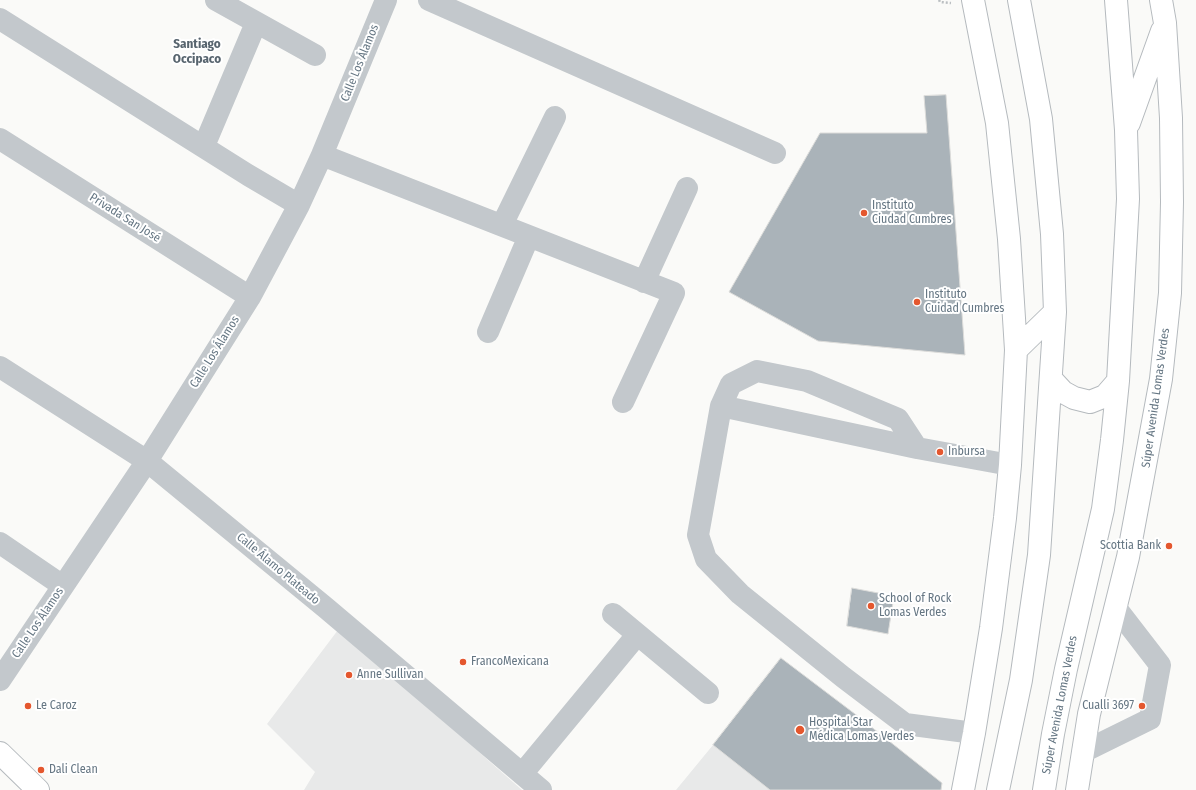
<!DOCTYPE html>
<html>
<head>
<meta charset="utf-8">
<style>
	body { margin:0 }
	canvas { display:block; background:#fafaf8 }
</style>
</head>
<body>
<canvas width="1196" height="790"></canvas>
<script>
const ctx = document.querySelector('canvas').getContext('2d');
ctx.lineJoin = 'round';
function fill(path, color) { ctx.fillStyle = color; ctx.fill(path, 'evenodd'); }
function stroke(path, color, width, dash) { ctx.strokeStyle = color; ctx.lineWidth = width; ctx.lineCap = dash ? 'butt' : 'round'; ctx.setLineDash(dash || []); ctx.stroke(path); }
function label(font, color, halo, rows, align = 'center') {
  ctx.font = font + ' "Fira Sans Condensed",sans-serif'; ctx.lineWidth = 4; ctx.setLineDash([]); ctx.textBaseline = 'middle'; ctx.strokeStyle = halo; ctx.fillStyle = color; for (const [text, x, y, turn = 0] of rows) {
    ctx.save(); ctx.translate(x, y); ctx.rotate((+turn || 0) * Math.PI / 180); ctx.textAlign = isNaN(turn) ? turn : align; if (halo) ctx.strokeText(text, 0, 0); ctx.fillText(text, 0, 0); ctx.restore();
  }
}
fill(new Path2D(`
	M341,626L489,761L522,790H304L315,772L267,724Z
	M713,745L770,790H676Z`), '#e8e9e9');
const building = new Path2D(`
	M946,95L965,355L818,341L729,292L820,133H927L924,96Z
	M852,588L894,596L888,634L847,626Z
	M781,658L855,714L942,783L941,790H770L713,745Z`);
fill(building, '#aab3b9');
stroke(building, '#dcdcda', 1);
const major = new Path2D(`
	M1129,123L1162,31
	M1016,350L1055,312
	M1051,379L1063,392L1074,398L1090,402L1105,396L1118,381
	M0,753L38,790
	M963,790L974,733L991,628L1005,518L1010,465L1016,350L1009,239L997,123L973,0
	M998,790L1021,680L1039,555L1055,312L1052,234L1041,119L1019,0
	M1044,790L1053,734L1066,669L1103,509L1112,440L1118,381L1128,199L1126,130L1116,0
	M1077,790L1089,714L1128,557L1161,379L1170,293L1172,202L1171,118L1165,23L1161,0`);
stroke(major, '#b5babe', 24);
stroke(new Path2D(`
	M939,0L940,2L951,3`), '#bbbfc2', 2.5, [2, 2]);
stroke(new Path2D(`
	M216,0L315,55
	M429,0L775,153
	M0,19L248,175L299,205
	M0,139L250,297
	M204,146L256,23
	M322,155L674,293L623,402
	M502,225L555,117
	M644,282L687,188
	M488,332L529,236
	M0,367L147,461L326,608L541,790
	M721,406L917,448L1010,465
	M917,448L898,419L807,381L757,371L731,384L721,406L698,535L706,559L740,594L843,677L905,724L974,733
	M0,543L63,586
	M613,614L708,693
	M0,680L147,461L250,297L299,205L322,155L386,0
	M1083,752L1150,719L1160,665L1116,608
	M522,774L637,635`), '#c3c8cc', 22);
stroke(major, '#fff', 22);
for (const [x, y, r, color] of [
	[864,213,4,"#e4572e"],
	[917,302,4,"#e4572e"],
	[940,452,4,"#e4572e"],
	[1169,546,4,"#e4572e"],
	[871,606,4,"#e4572e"],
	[463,662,4,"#e4572e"],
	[349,675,4,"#e4572e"],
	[28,706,4,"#e4572e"],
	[1142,706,4,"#e4572e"],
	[800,730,5,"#e4572e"],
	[41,770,4,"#e4572e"]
]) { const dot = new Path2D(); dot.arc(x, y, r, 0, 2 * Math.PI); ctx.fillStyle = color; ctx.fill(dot); stroke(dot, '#fff', 1.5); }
label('12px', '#657683', '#fff', [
	["Calle Los Álamos",360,63,-68],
	["Privada San José",125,218,32],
	["Calle Los Álamos",215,352,-58],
	["Súper Avenida Lomas Verdes",1156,398,-82],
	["Calle Álamo Plateado",278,569,40],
	["Calle Los Álamos",38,623,-56],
	["Súper Avenida Lomas Verdes",1060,705,-79]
]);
label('12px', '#657683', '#fff', [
	["Instituto",872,206],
	["Ciudad Cumbres",872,220],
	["Instituto",925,295],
	["Cuidad Cumbres",925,309],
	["Inbursa",948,452],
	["Scottia Bank",1161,546,"right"],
	["School of Rock",879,599],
	["Lomas Verdes",879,613],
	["FrancoMexicana",471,662],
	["Anne Sullivan",357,675],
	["Le Caroz",36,706],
	["Cualli 3697",1134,706,"right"],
	["Hospital Star",809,723],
	["Médica Lomas Verdes",809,737],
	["Dali Clean",49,770]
], 'left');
label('bold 13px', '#57646e', '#fff', [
	["Santiago",197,44],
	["Occipaco",197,59]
]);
</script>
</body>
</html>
